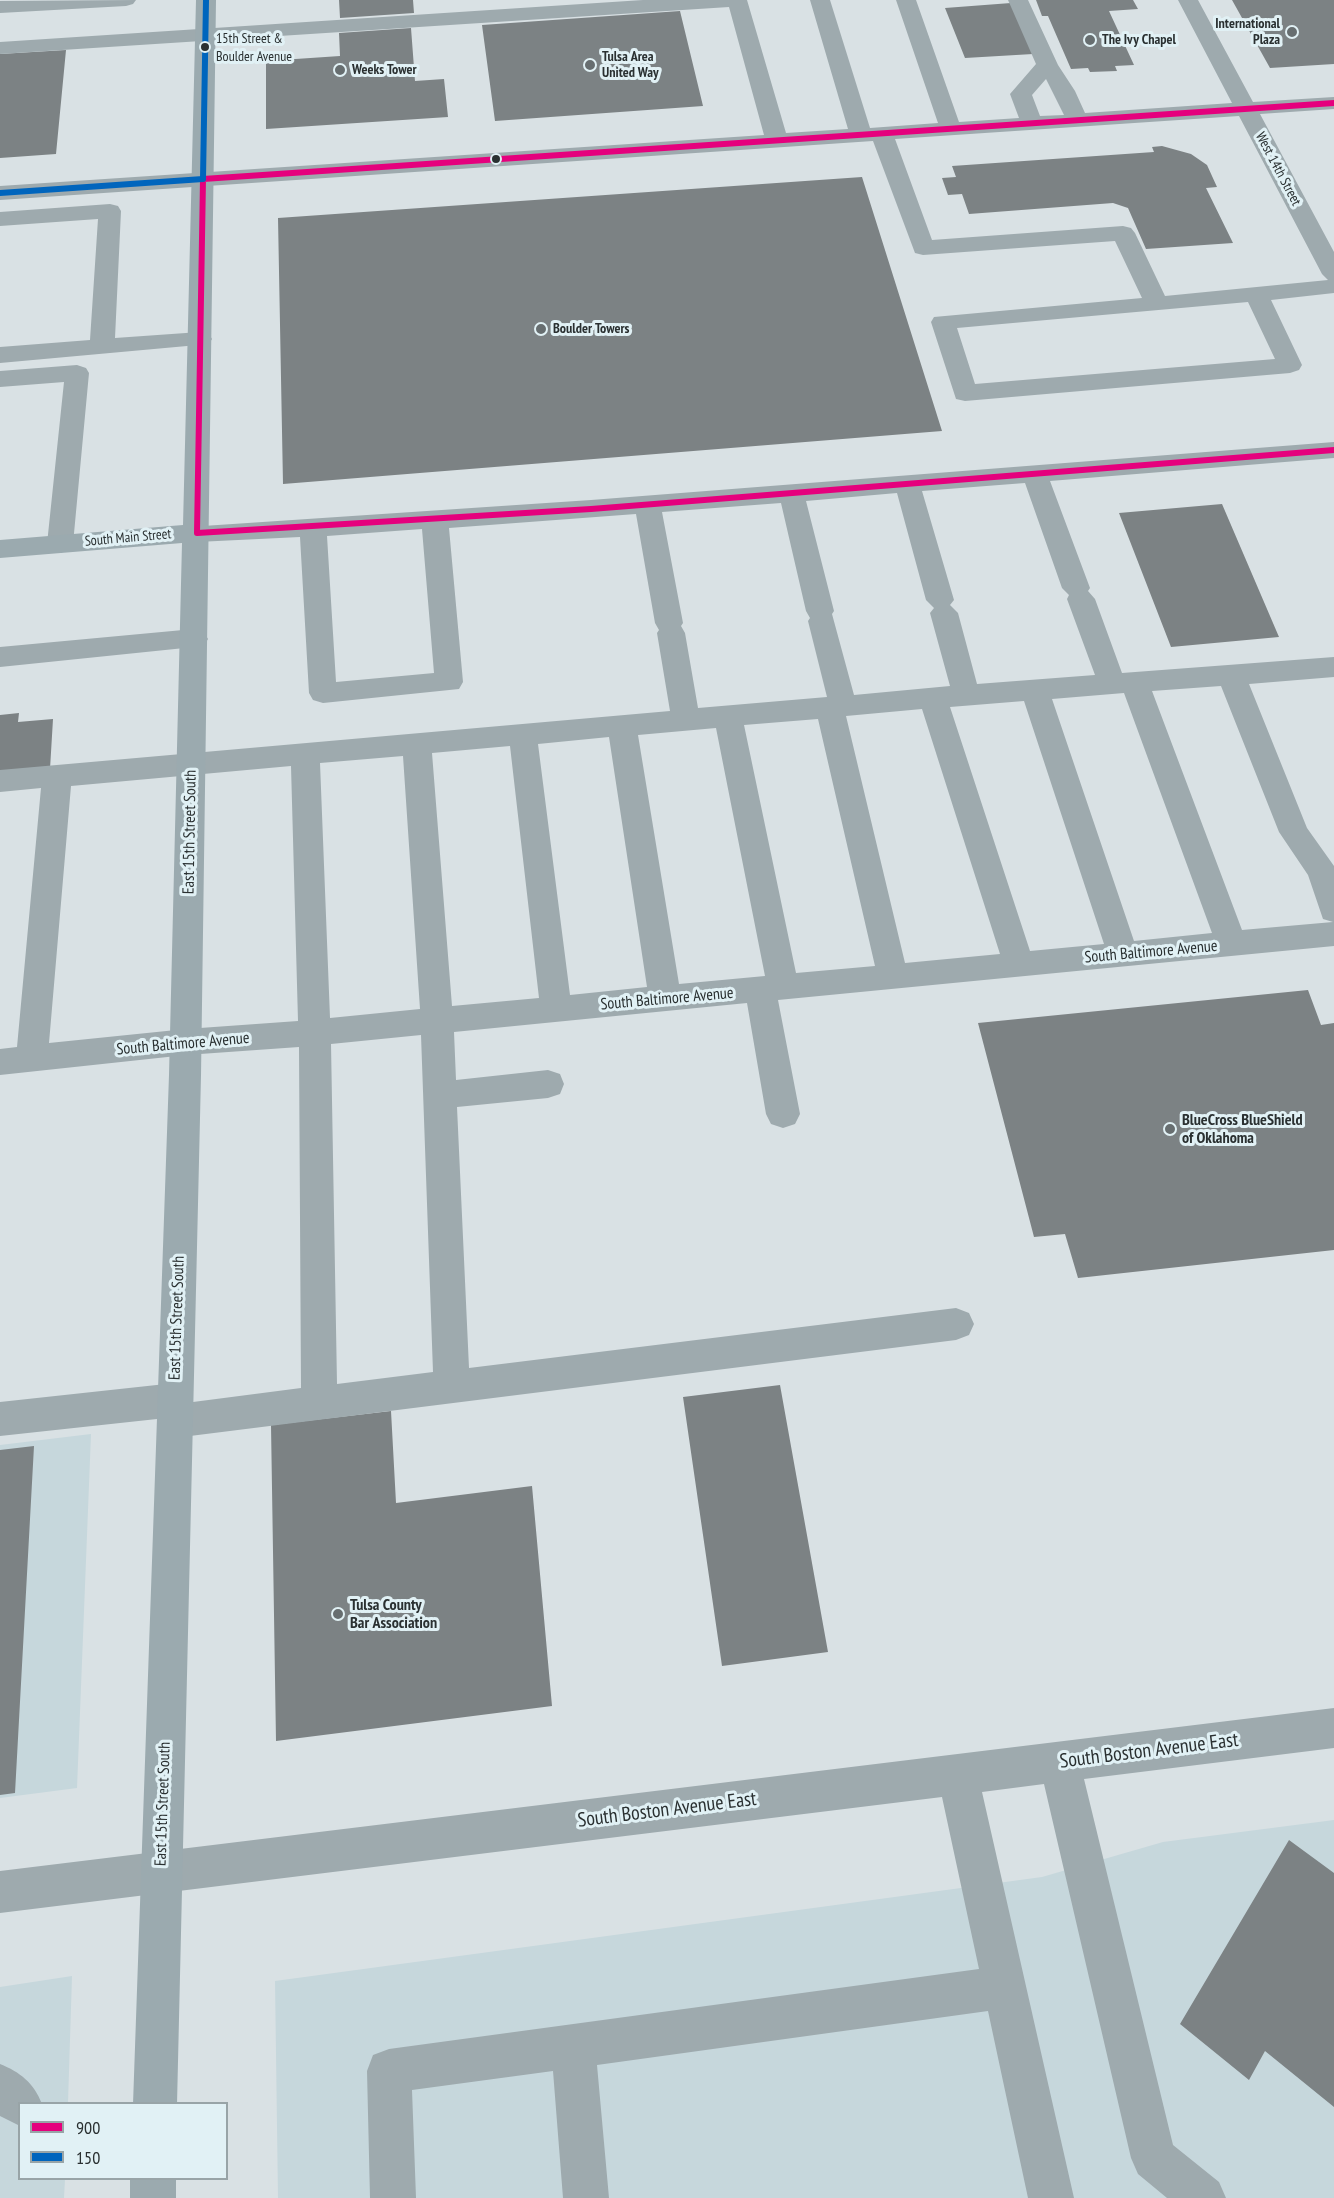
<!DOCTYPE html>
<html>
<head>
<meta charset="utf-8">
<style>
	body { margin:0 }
	#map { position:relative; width:1334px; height:2198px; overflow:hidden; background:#d9e1e4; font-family:"PT Sans Narrow",sans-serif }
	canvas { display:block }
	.legend { position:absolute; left:18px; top:2102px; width:210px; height:78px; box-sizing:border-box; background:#e1f1f5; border:2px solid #98a4a7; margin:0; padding:8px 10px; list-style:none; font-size:18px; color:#2a3031 }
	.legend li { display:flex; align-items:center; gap:12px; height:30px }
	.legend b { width:30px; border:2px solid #98a4a7 }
</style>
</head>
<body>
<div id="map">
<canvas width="1334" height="2198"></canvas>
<ul class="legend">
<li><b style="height:8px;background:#e5007d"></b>900</li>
<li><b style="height:8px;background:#0065bd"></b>150</li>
</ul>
</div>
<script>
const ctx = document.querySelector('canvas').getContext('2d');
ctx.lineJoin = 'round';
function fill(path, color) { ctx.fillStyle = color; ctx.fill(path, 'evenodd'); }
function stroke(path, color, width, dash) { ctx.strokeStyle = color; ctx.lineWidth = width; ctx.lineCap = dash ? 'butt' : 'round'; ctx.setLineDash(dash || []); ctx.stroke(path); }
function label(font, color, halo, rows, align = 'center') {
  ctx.font = font + ' "PT Sans Narrow",sans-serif'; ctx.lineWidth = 6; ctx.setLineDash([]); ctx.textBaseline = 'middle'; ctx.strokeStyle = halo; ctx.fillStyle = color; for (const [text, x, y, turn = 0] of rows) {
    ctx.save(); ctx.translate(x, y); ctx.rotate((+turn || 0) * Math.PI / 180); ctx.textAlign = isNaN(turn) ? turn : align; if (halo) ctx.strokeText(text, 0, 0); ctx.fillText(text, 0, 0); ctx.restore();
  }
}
fill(new Path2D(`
	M91,1434L77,1788L0,1798V1445Z
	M1334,1820V2198H278L275,1981L1042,1877L1163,1842Z
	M72,1976L68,2103L20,2104V2178L65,2179L64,2198H0V1987Z`), '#c6d7dc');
fill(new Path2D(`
	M339,0H413L414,13L340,18Z
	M1036,0H1133L1138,9L1109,11L1134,65L1115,66L1117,71L1090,72L1088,68L1071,69L1048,16H1042Z
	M1232,0H1334V64L1270,68Z
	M1011,3L1033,54L965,58L945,8Z
	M680,11L703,106L495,121L482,25Z
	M411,28L415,81L444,79L448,117L266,129V61L340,56L339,33Z
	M66,50L56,154L0,158V54Z
	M1162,146L1191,154L1207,165L1217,187L1206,188L1233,243L1146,249L1128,208L1113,203L969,214L962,194L948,195L942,178L956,177L952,166L1154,152L1152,147Z
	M862,177L942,431L283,484L278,218Z
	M1222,504L1279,637L1171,647L1119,513Z
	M19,713L18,722L53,719L50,769L0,774V715Z
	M1308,990L1321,1025L1334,1023V1250L1078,1278L1065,1234L1034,1237L978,1023Z
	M780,1385L828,1652L722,1666L683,1397Z
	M391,1411L396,1503L532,1486L552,1706L276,1741L271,1425Z
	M34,1446L15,1793L0,1795V1450Z
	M1289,1840L1334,1873V2107L1265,2051L1249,2080L1180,2024Z`), '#7c8284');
fill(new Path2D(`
	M136,0L133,4L126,6L0,13V1Z
	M643,0H747L786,133L848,129L810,0H830L870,128L938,123L896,0H916L959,122L1019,118L1010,94L1036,64L1008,0H1028L1058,65L1075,91L1085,113L1232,103L1178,0H1198L1253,102L1334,97V109L1260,114L1334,252V293L1271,300L1302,365L1299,370L1290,373L965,401L956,399L931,322L934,317L1142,298L1115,241L923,255L915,253L873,141L0,200V186L764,135L729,7L0,54V42ZM1046,79L1064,115L1040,116L1032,95ZM1239,116L1322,274L1328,280L1165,296L1135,233L1131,228L1123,226L932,240L895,139ZM1248,302L1275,359L975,384L957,328Z
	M110,204L118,206L121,211L115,338L200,332L209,334L212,339L209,344L0,363V347L90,340L98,219L0,226V212Z
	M77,365L86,368L89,373L73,544L69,550L60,553L51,550L47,544L64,382L0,387V371Z
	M1334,442V458L1050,481L1090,588L1088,591L1095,599L1122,673L1334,657V677L1249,684L1307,828L1334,866V946L778,1000L800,1114L795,1124L783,1128L771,1124L766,1114L747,1003L454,1032L456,1080L548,1070L560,1074L564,1084L560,1094L548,1098L457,1107L469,1368L956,1308L969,1313L974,1324L969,1335L956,1340L174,1438L161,1433L157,1419L0,1436V1402L175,1383L188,1388L193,1402L301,1388L299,1047L186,1055L0,1075V1049L17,1047L41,788L0,792V770L670,711L657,633L659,630L655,623L636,514L449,528L463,682L459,689L323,703L313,700L309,693L300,537L197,542L188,539L184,533L188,527L591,500ZM1025,483L1062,588L1069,595L1067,599L1095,675L977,684L958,613L950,605L954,600L922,491ZM897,493L926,600L934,608L930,613L950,686L854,695L832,614L834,611L806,501ZM781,503L806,611L810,618L808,621L827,697L698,708L685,633L681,626L683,623L662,512ZM422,529L434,673L336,682L327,536ZM1221,686L1279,832L1308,875L1323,919L1333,922L1242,930L1152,691ZM1124,693L1212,933L1134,941L1052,699ZM1024,701L1104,944L1030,951L950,707ZM922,709L1000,954L905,963L846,716ZM818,719L875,966L796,973L744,725ZM716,728L765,976L679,984L638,735ZM609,737L647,987L570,995L538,744ZM510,746L539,998L452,1006L432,753ZM403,756L420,1009L330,1018L320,763ZM291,766L298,1021L186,1029L49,1043L71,786ZM421,1035L433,1372L337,1384L331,1044Z
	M194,629L204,632L208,639L204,646L0,667V647Z
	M1334,1708V1748L1084,1779L1173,2145L1219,2182L1226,2198H1167L1138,2174L1131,2158L1044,1784L982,1792L1074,2198H1028L988,2011L597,2065L609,2198H563L553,2071L412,2090L416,2198H370L367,2071L373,2055L389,2049L979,1969L942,1797L0,1913V1871Z
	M0,2064C20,2072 34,2083 42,2104H20V2126L0,2116Z`), '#9eaaae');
fill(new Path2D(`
	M196,0H216L201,1075L177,2104H133L169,1075L182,543L0,558V540L183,525Z
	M130,2178H176V2198H130Z`), '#9baaaf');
stroke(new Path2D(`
	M1334,103L203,179L197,533L591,509L1334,450`), '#e5007d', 6);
stroke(new Path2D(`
	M203,179L206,0
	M0,193L203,179`), '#0065bd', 6);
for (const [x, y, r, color] of [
	[1292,32,6,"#676e70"],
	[1090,40,6,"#676e70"],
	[205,47,5,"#2a3031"],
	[590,65,6,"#676e70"],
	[340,70,6,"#676e70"],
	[496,159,5,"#2a3031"],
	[541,329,6,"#676e70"],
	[1170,1129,6,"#676e70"],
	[338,1614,6,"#676e70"]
]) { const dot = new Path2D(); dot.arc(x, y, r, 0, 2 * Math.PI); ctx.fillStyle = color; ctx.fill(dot); stroke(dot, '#e1f1f5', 2); }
label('bold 14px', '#2a3031', '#e1f1f5', [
	["International",1280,24,"right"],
	["Plaza",1280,40,"right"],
	["The Ivy Chapel",1102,40],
	["Tulsa Area",602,57],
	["United Way",602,73],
	["Weeks Tower",352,70],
	["Boulder Towers",553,329]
], 'left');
label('14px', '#2a3031', '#e1f1f5', [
	["15th Street &",216,39],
	["Boulder Avenue",216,57]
], 'left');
label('14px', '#2a3031', '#e1f1f5', [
	["West 14th Street",1278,169,62],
	["South Main Street",128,538,-5]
]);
label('16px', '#2a3031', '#e1f1f5', [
	["East 15th Street South",190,832,-89],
	["South Baltimore Avenue",1151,952,-5],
	["South Baltimore Avenue",667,999,-5],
	["South Baltimore Avenue",183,1044,-5],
	["East 15th Street South",177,1318,-88],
	["East 15th Street South",163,1804,-88]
]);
label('bold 16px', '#2a3031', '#e1f1f5', [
	["BlueCross BlueShield",1182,1120],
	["of Oklahoma",1182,1138],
	["Tulsa County",350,1605],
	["Bar Association",350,1623]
], 'left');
label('20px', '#2a3031', '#e1f1f5', [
	["South Boston Avenue East",1149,1751,-7],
	["South Boston Avenue East",667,1810,-7]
]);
</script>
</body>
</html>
